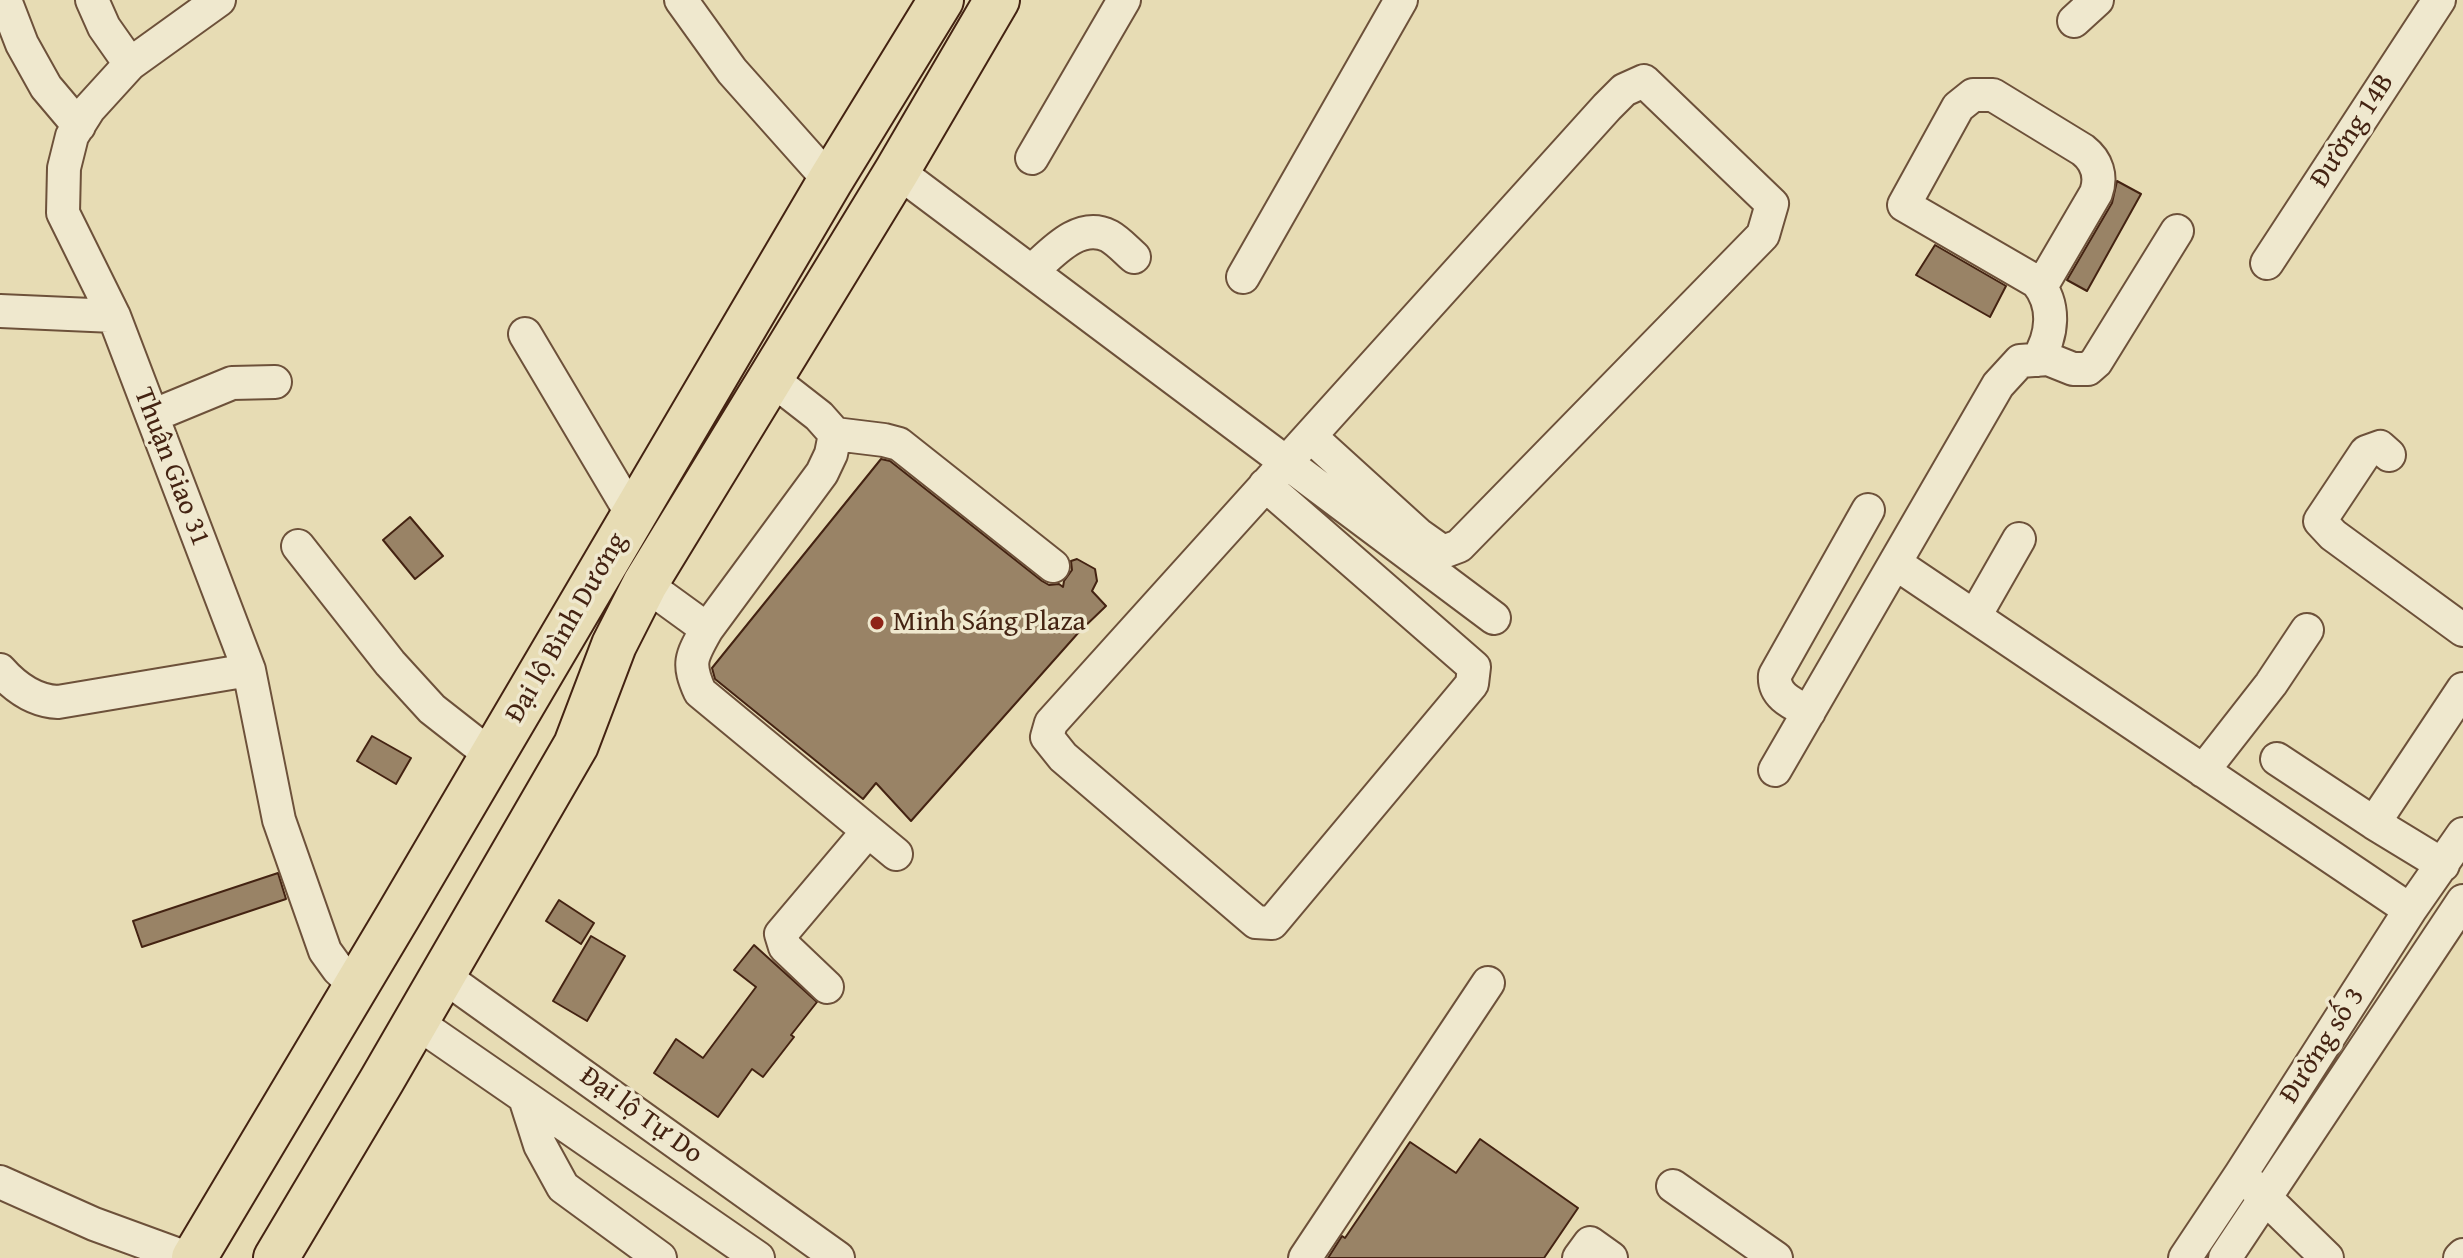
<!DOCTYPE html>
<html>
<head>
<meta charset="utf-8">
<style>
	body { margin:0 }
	canvas { display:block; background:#e7dcb4 }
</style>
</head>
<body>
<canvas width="2463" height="1258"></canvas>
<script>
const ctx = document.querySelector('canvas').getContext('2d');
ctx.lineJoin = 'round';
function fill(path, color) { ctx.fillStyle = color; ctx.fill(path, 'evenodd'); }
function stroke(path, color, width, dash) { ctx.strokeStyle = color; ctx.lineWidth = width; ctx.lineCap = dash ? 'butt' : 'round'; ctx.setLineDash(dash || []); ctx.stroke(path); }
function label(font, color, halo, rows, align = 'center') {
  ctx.font = font + ' "Gentium Book Plus",serif'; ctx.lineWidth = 7; ctx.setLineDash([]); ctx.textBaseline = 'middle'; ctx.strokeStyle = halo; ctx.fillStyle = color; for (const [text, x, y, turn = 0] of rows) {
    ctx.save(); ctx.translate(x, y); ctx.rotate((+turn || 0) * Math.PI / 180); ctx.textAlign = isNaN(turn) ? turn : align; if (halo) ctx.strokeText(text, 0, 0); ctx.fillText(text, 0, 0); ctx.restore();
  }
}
const building = new Path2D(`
	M2117,181L2141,194L2087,291L2067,280L2112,203Z
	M1935,245L2006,286L1990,317L1916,275Z
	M881,459L890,461L1042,581L1049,585L1059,584L1063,587L1064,581L1072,570L1071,561L1077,559L1095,569L1097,581L1092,591L1106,606L1079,632L911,821L876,783L863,799L715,679L712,668Z
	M410,517L443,556L415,579L383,540Z
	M372,736L411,758L396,784L357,761Z
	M278,873L286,899L142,947L133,921Z
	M559,900L594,923L581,944L546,921Z
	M591,936L625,956L587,1021L553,1001Z
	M754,945L817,1002L791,1035L794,1037L763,1077L752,1069L718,1117L654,1073L676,1039L703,1058L756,987L734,970Z
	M1480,1139L1578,1208L1544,1258H1328L1342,1236L1345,1238L1410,1142L1456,1173Z`);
fill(building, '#998366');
stroke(building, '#442312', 2);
const minor = new Path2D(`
	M5,0L22,44L46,87L79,126
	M92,0L104,27L130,64
	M219,0L130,64L89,109L72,136L64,168L63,213L114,316L249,670L279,820L325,951L338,969L356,986
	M681,0L732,71L830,181
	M2074,21L2097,0
	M1032,158L1124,0
	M897,171L1494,618
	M2267,263L2439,0
	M1032,271C1052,253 1079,221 1109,236C1118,241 1126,250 1134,257
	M1243,277L1401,0
	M0,311L114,316
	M525,334L633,516
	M2037,360C2053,336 2056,305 2037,282L1904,205L1958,107L1973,95H1993L2083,150C2097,161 2102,176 2096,193L2041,287
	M769,377L819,416L835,434L831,454L822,473L707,629C691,657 687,663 700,692L896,854
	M152,416L232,383L275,382
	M835,434L884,440L899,444L1053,566
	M2389,455L2380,447L2366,452L2320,521L2333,535L2463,630
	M1265,485L1474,667L1472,684L1272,923L1256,922L1063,757L1047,737L1051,723L1607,107L1624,90L1644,81L1772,204L1763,235L1459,546L1443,552L1419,535L1310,436
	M298,546L390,663L432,709L492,756
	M1895,563L2410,910
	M645,584L707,629
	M1975,616L2019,539
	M0,670C15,687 35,701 58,702L249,670
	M1809,712C1793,704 1773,696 1775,675L1868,510
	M2277,759L2374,823
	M1775,770L1998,385L2020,361L2048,359L2073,369H2088L2096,362L2177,231
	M2203,771L2271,684L2307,630
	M2443,865L2374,823L2463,689
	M442,975L838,1258
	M827,987L785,947L781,934L868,831
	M416,1022L758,1258
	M525,1098L540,1145L563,1187L660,1258
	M0,1182L94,1224L187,1258
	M2252,1185L2327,1258
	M1673,1186L1776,1258
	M1305,1258L1488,983
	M1579,1258L1590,1243L1611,1258
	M2185,1258L2241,1174L2410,910L2463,834
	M2225,1258L2463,901
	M2460,1258L2463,1255`);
const highway = new Path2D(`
	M194,1258L398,916L830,181L941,0
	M276,1258L382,1080L576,745L614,645L645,584L897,171L997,0`);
stroke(minor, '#6d513a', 36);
stroke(highway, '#442312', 48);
stroke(minor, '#efe8ce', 32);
stroke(highway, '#e7dcb4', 44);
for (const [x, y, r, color] of [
	[877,623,8,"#8f2418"]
]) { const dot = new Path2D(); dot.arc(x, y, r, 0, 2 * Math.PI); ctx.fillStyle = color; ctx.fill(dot); stroke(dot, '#efe8ce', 3); }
label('28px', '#442312', '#efe8ce', [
	["Đường 14B",2353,131,-57],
	["Thuận Giao 31",171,467,69],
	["Đại lộ Bình Dương",567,628,-60],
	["Đường số 3",2323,1046,-57],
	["Đại lộ Tự Do",641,1116,36]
]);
label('28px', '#442312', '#efe8ce', [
	["Minh Sáng Plaza",893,623]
], 'left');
</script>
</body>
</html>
